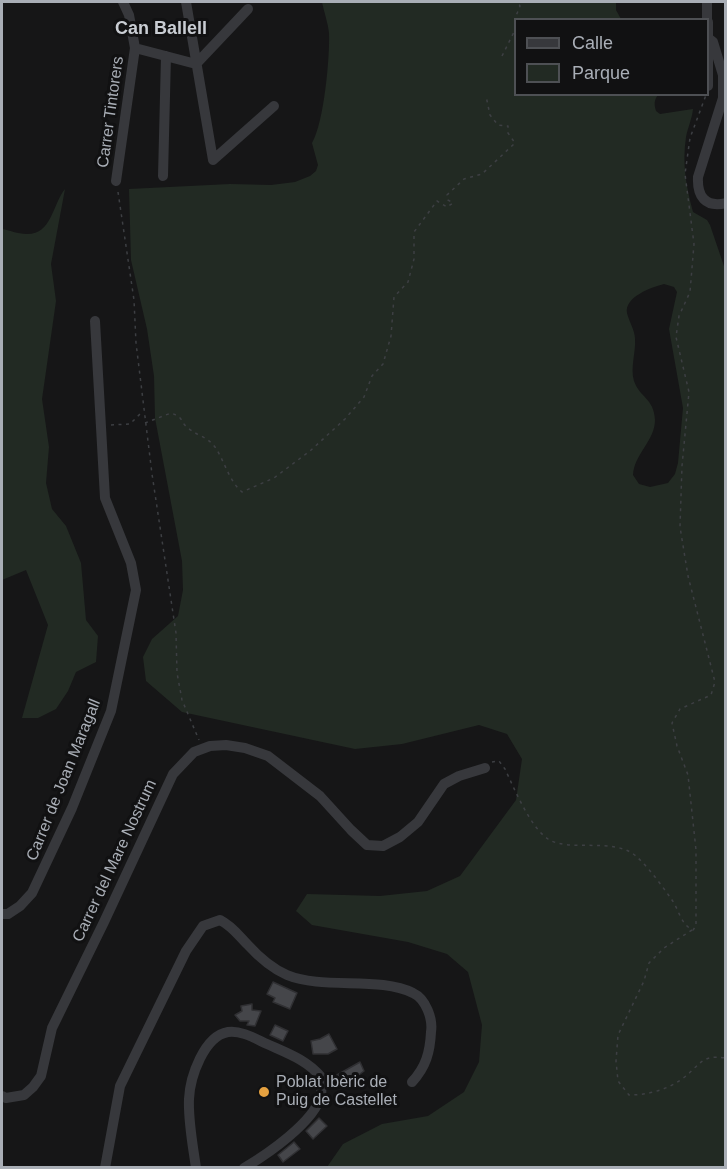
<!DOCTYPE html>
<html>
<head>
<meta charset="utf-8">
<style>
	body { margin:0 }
	#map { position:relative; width:727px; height:1169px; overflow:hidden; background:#161617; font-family:Arial,sans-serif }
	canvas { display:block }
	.frame { position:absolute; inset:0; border:3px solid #a9aeb6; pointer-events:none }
	.legend { position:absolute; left:514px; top:18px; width:195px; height:78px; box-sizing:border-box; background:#111112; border:2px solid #4e5054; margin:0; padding:8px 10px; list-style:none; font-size:18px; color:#a9aeb6 }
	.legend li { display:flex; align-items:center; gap:12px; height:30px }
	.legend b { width:30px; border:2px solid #4e5054 }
</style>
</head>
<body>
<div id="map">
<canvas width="727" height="1169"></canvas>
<div class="frame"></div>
<ul class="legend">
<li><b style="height:8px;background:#37383c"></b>Calle</li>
<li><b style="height:16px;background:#222a23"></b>Parque</li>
</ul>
</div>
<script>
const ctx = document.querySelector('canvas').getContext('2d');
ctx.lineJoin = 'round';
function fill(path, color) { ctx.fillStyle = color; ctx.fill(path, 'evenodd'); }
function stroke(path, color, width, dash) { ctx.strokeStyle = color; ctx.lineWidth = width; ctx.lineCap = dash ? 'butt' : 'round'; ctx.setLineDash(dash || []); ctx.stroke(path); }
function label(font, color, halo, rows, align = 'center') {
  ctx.font = font + ' Arial,sans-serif'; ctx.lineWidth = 6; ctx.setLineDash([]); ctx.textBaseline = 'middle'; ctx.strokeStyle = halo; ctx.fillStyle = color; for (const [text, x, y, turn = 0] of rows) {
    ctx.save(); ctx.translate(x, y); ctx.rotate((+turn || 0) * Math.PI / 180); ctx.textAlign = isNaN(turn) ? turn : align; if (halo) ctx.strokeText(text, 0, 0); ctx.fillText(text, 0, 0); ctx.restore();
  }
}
fill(new Path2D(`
	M322,2H616V10L621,19L516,20V94L658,95C654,100 654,104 656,111L660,114L693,109C692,119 688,127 686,137C682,164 686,186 693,212L707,220L710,225L726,272L725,1167H327L343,1144L382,1124L428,1116L464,1092L479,1062L482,1025L468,972L447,954L408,942L312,925L296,911L307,894L380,896L427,891L460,876L516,800L522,759L507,734L479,725L402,744L355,749L182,712L146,681L143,657L152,639L178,616L183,590L182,561L155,418L154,376L147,329L131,260L129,189L230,184L271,185L295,182L310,176L316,171L318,165L312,143C324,123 330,57 329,33C328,23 324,12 322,2ZM664,284L674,287L677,292L669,329L683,408L678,463L675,474L668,483L650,487L639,484L633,475C634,454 655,441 655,420C654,398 640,398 634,381C630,368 636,352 635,339C635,330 629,322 627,313C624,297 652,287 664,284Z
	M65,189L51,264L56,301L42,399L49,447L46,483L52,509L66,526L81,563L86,620L98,636L96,662L76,672L68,691L56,709L38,718H22L48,625L26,570L2,580V229C9,230 18,234 26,234C52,235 52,205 65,189Z`), '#222a23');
const building = new Path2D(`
	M273,982L297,993L290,1009L273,1002L275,998L267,994Z
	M252,1004V1010L261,1011L255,1026L247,1025L249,1021H240L235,1015L242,1011L241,1006Z
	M275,1025L288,1031L283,1041L270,1035Z
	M329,1034L337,1049L328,1054H313L311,1041L320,1039Z
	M360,1062L364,1071L352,1080L353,1082L344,1087L337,1075Z
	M319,1118L327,1126L313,1139L306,1131Z
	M294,1142L300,1149L283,1162L278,1155Z`);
fill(building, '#45464a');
stroke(building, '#303033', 1.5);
stroke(new Path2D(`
	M502,56L515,30L516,16L520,6L518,2
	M118,192L134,300L136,343L152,474L176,633L177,673L182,700L199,740
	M145,423L171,413C185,418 179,421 188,428C197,436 207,436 215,447C225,462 229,481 242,492L274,478L310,451L345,419L364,397L372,376L383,364L391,336L394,297L408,282L414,259V232L437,201L447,207L453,203L448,200L447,195L464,179L482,174L515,143L508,133V126L498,125L490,115L486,96
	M111,425L130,424L143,411
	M492,762L499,761L505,769C514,788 530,827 548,839C569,853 615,836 637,857C650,869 662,886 672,900C679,910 681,925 693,930L696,926V850L688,775L677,746L672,723L680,709L711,695L715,682L688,576L680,527L682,466L689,392L676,337L679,316L690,292L694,244L685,174L690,138L706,95
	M692,930L664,948L649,963L644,981L618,1035L616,1061L618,1081L629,1095C647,1095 667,1090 682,1079C700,1066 700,1054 726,1058`), '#3d3f43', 1.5, [3, 4.5]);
stroke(new Path2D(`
	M186,2L213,160
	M707,2V20
	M708,22V86
	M708,38L713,42L723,75V98L698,177C697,196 705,208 726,203
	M135,48L196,64L248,9
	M213,160L274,106
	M163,176L166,56
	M116,181L135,48L129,15L123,2
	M2,914H8L20,906L32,893L72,808L111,711L136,590L131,563L105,498L95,321
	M2,1096L6,1098L24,1095L33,1087L41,1076L52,1028L104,922L173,774L194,752L210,746L226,745L245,748L268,756L320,796L351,830L367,845L383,846L400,837L418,822L444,784L459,776L485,768
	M105,1168L120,1086L186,951L203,926L220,920C232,926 238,935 247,944C257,955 273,969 287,975C323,990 380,976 413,993C426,999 433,1019 431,1032C430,1052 426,1067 412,1082
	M196,1168C193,1146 188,1121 189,1099C190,1077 204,1036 228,1032C241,1030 256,1039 267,1044C287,1053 307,1060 321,1077C321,1082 322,1089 321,1095C315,1122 266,1155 244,1168`), '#37383c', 10);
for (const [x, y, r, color] of [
	[264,1092,6,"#e5a140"]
]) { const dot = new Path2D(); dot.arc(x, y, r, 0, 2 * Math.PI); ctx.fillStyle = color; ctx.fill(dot); stroke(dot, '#111112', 2); }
label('16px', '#a9aeb6', '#111112', [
	["Carrer Tintorers",111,112,-82],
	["Carrer de Joan Maragall",64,780,-68],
	["Carrer del Mare Nostrum",115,861,-65]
]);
label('16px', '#a9aeb6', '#111112', [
	["Poblat Ibèric de",276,1083],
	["Puig de Castellet",276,1101]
], 'left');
label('bold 18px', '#c9cdd3', '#111112', [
	["Can Ballell",161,29]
]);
</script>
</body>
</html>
